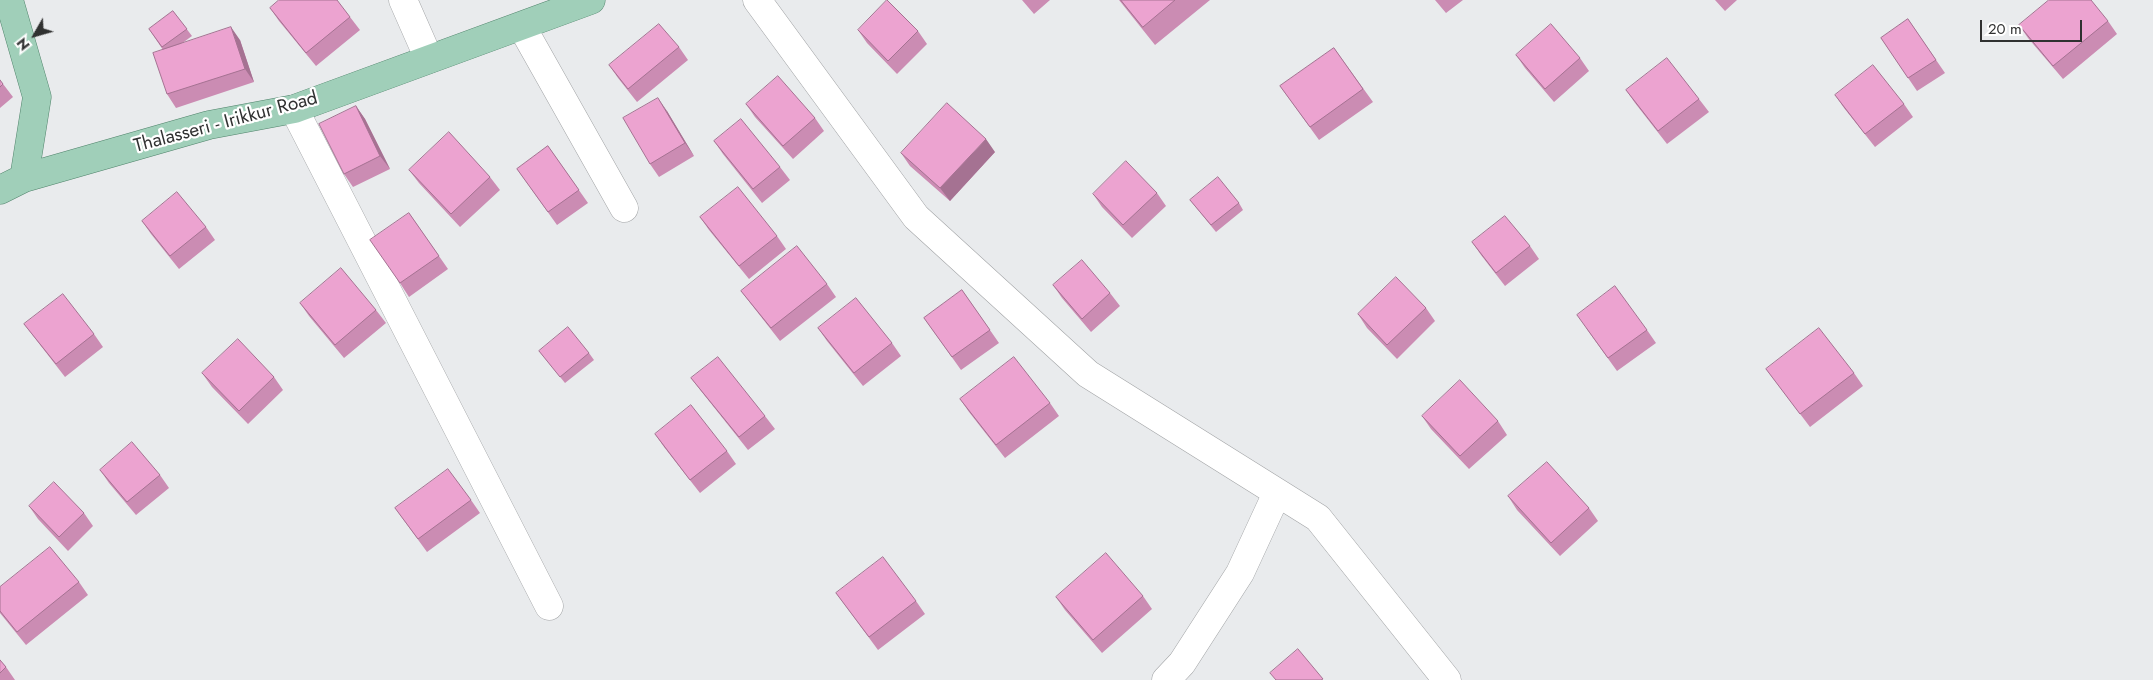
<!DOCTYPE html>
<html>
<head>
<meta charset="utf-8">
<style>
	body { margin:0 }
	#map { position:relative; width:2153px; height:680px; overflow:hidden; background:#e9ebed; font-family:Jost,sans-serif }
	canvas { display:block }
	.north { position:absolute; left:10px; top:10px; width:50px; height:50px; -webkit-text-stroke:4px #fff; paint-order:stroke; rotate:232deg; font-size:14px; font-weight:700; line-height:20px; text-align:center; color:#303131 }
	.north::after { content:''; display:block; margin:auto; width:18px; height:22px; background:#303131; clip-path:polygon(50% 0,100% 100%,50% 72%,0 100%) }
	.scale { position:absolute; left:1980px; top:20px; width:102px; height:22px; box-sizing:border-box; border:2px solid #303131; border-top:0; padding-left:6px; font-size:15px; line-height:18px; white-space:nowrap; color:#303131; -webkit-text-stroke:4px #fff; paint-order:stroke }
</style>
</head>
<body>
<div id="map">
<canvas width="2153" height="680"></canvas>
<div class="north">N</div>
<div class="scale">20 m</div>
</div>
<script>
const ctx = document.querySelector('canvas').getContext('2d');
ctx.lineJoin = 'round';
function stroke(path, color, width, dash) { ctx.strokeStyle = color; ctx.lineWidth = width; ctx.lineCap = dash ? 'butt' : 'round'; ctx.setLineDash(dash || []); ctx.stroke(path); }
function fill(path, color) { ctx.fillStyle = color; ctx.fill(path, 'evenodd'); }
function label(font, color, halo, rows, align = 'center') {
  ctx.font = font + ' Jost,sans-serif'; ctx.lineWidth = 4.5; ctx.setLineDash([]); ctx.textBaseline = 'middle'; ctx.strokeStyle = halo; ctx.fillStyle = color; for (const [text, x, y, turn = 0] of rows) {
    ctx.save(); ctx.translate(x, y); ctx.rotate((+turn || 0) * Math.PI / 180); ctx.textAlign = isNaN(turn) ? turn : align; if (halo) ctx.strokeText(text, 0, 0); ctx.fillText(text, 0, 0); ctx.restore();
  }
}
const minor = new Path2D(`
	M403,0L429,59
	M757,0L916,217L1088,374L1318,518L1447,680
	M522,27L624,208
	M294,109L549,606
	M1166,680L1182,663L1240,573L1277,493`);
const major = new Path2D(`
	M9,0L37,97L24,178
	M0,190L24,178L209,125L294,109L591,0`);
stroke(minor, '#a1a3a5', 29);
stroke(major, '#50836b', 29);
stroke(minor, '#fff', 28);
stroke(major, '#a0cfb9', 28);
fill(new Path2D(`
	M1022,0H1050L1034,14Z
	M1119,0H1210L1155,45Z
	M1435,0H1463L1446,13Z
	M1715,0H1737L1725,11Z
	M270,8L350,17L360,30L316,66L279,21Z
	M173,11L192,36L181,44L240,40L254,82L176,108L167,94L163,50L149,29Z
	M1908,19L1945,73L1917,91L1881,38Z
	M2108,21L2117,34L2063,79L2028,38L2019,25Z
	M858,30L918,31L927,44L897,74L867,43Z
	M679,47L688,60L637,102L618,78L609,65Z
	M1334,48L1373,102L1319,140L1280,86Z
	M1516,55L1580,58L1589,71L1554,102L1525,68Z
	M0,80L13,97L0,108Z
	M1626,90L1699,99L1709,112L1667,144L1635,103Z
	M1835,95L1904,104L1913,117L1875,147L1844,108Z
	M746,104L815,118L824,131L793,159L755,117Z
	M356,106L365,119L390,169L353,187L344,174Z
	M667,111L694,156L659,177L650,164Z
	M714,141L780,167L790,180L762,203L723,154Z
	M548,146L588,203L557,225L517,169Z
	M995,152L950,201L910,166L901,153Z
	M409,170L490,177L500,190L460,227L419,183Z
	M1157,193L1166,206L1132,238L1102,207L1093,194Z
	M1190,200L1239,203L1243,210L1216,232Z
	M409,213L448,269L409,297L400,283Z
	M700,217L777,236L786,249L749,279L709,230Z
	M142,221L206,227L215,240L179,269L151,234Z
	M1472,242L1530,246L1539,259L1505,286L1481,255Z
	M827,284L836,297L780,341L751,304L741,291Z
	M1053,285L1110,293L1120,306L1091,332L1062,298Z
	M962,290L999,343L961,370L924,318Z
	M300,303L376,310L386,323L344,358L309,316Z
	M1426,308L1435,321L1397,359L1367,328L1358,314Z
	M24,324L94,334L103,347L65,377L34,337Z
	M818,328L892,343L901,356L863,386L827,341Z
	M1586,328L1647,330L1656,343L1617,371Z
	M539,351L589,353L594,360L565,383Z
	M1766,369L1854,373L1863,386L1810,427Z
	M202,373L274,377L283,390L248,424L212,387Z
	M691,378L765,416L775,429L748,450L701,391Z
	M960,399L1050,403L1059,416L1005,458L969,412Z
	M1422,416L1498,421L1507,435L1469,469L1431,429Z
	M655,434L727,451L736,464L700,493L664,447Z
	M100,470L160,475L169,488L136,515L109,483Z
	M1508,496L1589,508L1598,521L1560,556L1517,510Z
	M471,500L480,513L427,552L395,508Z
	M29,506L84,513L93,526L68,551L38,519Z
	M79,582L88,595L26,645L0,613V587Z
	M836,593L916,601L925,614L878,650Z
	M1143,596L1152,609L1102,653L1065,610L1056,597Z
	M0,660L6,667L15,680H0Z`), '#cb8cb3');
fill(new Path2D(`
	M231,27L240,40L254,82L245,69Z
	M658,98L667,111L694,156L685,143Z
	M356,106L365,119L390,169L380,156Z
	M986,139L995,152L950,201L940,188Z`), '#a57292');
const building = new Path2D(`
	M279,0H337L350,17L306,53L270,8Z
	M887,0L918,31L888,61L858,30Z
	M1121,0H1175L1143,27Z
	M2049,0H2091L2108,21L2053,66L2019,25Z
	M173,11L187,29L162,47L149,29Z
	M1908,19L1936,60L1908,78L1881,38Z
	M659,24L679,47L628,89L609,65Z
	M1551,24L1580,58L1545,89L1516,55Z
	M231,27L245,69L167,94L153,53Z
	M1334,48L1363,89L1310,127L1280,86Z
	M1667,58L1699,99L1658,131L1626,90Z
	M1873,65L1904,104L1865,134L1835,95Z
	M778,76L815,118L783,146L746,104Z
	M0,80L3,84L0,87Z
	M658,98L685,143L650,164L623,118Z
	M947,103L986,139L940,188L901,153Z
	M356,106L380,156L344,174L319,124Z
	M741,119L780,167L753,189L714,141Z
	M449,132L490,177L451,214L409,170Z
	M548,146L579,190L548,212L517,169Z
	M1126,161L1157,193L1123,225L1093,194Z
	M1218,177L1239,203L1211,225L1190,200Z
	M738,187L777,236L739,266L700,217Z
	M177,192L206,227L170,256L142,221Z
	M409,213L439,256L400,283L370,240Z
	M1505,216L1530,246L1496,273L1472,242Z
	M797,246L827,284L771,328L741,291Z
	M1082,260L1110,293L1082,319L1053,285Z
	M341,268L376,310L335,345L300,303Z
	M1396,277L1426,308L1387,345L1358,314Z
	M1615,286L1647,330L1608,358L1577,315Z
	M962,290L990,330L952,357L924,318Z
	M63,294L94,334L56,364L24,324Z
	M856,298L892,343L854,373L818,328Z
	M568,327L589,353L560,377L539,351Z
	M1819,328L1854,373L1800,414L1766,369Z
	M238,339L274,377L239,411L202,373Z
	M718,357L765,416L739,437L691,378Z
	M1014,357L1050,403L996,445L960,399Z
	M1460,380L1498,421L1460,456L1422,416Z
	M691,405L727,451L690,480L655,434Z
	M132,442L160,475L127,502L100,470Z
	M1547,462L1589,508L1551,543L1508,496Z
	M448,469L471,500L418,539L395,508Z
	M54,482L84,513L59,537L29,506Z
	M50,547L79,582L17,632L0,611V587Z
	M1106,553L1143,596L1093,640L1056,597Z
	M883,557L916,601L869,637L836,593Z
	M1298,649L1323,679L1321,680H1276L1270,673Z
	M0,660L6,667L0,673Z`);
fill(building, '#eca3d0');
stroke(building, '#a57292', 1);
label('19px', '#303131', '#fff', [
	["Thalasseri - Irikkur Road",226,123,-15]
]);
</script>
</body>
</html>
